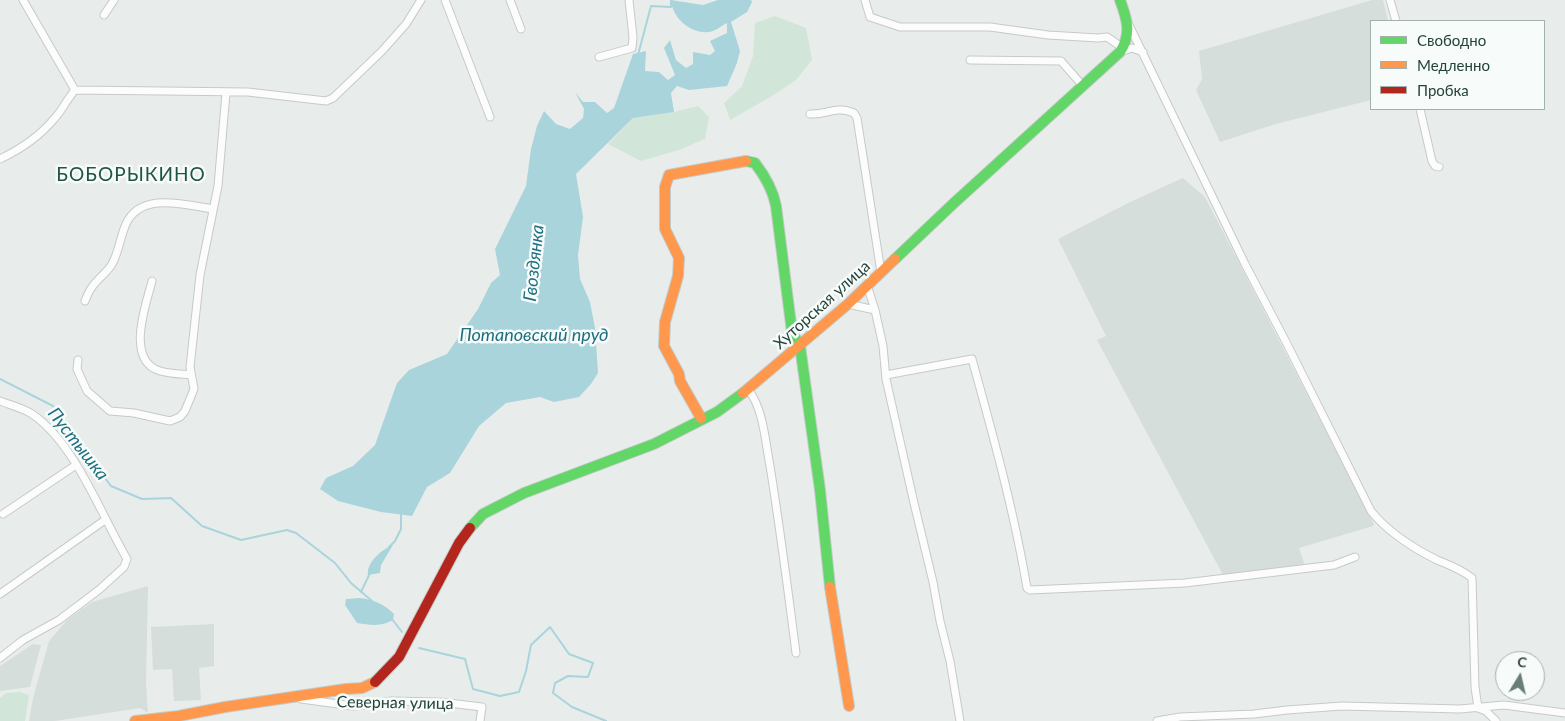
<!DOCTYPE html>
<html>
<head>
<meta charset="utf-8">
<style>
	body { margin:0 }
	#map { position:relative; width:1565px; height:721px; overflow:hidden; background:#e8edeb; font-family:Lato,sans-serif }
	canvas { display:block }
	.legend { position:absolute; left:1370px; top:20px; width:175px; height:90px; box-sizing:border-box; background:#f7fbf9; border:1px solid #a3b1ad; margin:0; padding:6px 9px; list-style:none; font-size:15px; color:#24423a }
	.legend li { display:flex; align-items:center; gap:10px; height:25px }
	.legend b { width:25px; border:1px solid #a3b1ad }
	.north { position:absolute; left:1495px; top:651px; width:50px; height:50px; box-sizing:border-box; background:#f7fbf9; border:1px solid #a3b1ad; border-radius:50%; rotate:9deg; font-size:14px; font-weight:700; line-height:20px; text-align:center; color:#24423a }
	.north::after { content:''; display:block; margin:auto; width:18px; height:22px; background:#697e78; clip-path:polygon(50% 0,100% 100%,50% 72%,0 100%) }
</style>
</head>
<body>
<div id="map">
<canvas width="1565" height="721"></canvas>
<ul class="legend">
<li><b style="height:6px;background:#63d668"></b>Свободно</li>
<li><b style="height:6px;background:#ff974d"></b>Медленно</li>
<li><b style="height:6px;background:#b3261e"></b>Пробка</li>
</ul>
<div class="north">С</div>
</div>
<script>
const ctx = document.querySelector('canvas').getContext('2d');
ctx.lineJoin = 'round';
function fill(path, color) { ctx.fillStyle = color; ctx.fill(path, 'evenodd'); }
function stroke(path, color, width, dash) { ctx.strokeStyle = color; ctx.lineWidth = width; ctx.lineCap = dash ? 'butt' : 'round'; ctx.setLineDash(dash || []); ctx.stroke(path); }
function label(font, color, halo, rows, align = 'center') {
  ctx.font = font + ' Lato,sans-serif'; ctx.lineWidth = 5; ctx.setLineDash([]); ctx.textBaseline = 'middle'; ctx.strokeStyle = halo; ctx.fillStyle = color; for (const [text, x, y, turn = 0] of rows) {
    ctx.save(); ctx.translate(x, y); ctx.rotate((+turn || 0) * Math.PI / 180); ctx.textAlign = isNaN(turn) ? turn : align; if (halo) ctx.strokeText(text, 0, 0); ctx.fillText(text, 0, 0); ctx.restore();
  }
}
fill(new Path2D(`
	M1372,0H1383L1388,21H1371V100L1276,124L1220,142L1196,90L1202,79L1199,51Z
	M1183,178L1205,197L1374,524L1373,526L1299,548L1305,566L1223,575L1097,340L1106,336L1058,239L1130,202Z
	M148,586L146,684L148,713L140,708L55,721H29L33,698L49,641L68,619L92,602Z
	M214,624V666L199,668L201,700L174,701L172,669L153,670L151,627Z
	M33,644L41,645L30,687L0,691V666Z`), '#d6dedb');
fill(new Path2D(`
	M775,16L806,28L812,60L796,80L772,96L730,120L724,103L742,86L753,56L755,23Z
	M698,106L709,117L705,139L679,150L641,161L608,144L633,118L674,112Z
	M20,692L29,695L25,721H0V698L6,693Z`), '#d1e6d8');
fill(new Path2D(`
	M671,0L703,5L718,0H751L752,2L747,12L731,22L740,51L737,63L727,86L689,90L677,86L671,93L674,112L633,118L576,174L583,217L578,255L580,279L590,302L595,328L598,373L591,384L579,397L554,402L540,397L506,403L479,426L450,473L427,487L412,516L381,512L338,501L320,489L326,478L353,466L375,445L397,383L409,370L447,354L478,309L491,283L500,275L495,249L526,186L531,149L537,126L544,111L556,124L570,129L583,118L584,109L575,92L583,102H595L607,113L614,108L633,54L646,51L645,71L659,72L668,80L675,75L664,48L670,40L676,60L686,68L693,64V52L710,55L715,51L710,41L727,33V23C723,25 718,29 713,31C694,37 672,19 671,0Z
	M393,545L381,565L380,573L368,575C366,563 382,549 393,545Z
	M360,598C374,600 384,604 394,614L393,620C380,627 371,625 357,623L345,605L346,599Z`), '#a9d4db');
stroke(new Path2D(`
	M638,55L651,6L671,7V0
	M0,379L53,406L83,449L111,486L142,499L171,498L202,526L241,540L287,530L296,533L335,563L351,583L372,601
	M389,547L395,541L401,529V513
	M361,592L370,573
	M392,619L402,632
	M419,648L465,659L473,689L500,696L519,692L526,671L531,645L550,627L569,654L593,663L588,677L568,676L555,683L553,693L572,707L606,721`), '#a9d4db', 2);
const street = new Path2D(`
	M23,0L75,90L248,92L326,101L333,98L382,51L406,24L421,0
	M445,0L490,117
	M510,0L521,29
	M865,0L870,17L900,27H990L1048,35L1098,38L1107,37L1123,48
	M1390,0L1396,21
	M104,15L114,0
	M1129,25L1245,264L1285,340L1371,511C1387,531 1413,548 1437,560C1449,565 1461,569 1472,578L1475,687L1478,708L1486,711L1496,721
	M1120,52L1132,48L1143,52
	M599,57L632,48L633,37L629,0
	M970,60L1061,61L1083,86
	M1420,109L1432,161L1435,166L1439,167
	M810,114C829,115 833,105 854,113L857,118L881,272
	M0,159C21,149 39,137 54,119C62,111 67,99 75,90
	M152,281C146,305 125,360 160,371C170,374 181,374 191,375
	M867,285L875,310L883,346L886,379L914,503L933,582L940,621L950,661L960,721
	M85,301C87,296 89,291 92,287C98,278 107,273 112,264C119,252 120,237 126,224C141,191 185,205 213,209
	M848,304L875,310
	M78,360L77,369L87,391L110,411L134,413L170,421L180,417L185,411L194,389L190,367L200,275L218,186L226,93
	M886,375L972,359C993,435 1014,511 1027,588L1030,590L1185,583L1334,565L1355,557
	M748,389C764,410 765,441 770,466C780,528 788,590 796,653
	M0,401C10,405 23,408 32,414C75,443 101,515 127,559L124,567L100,589L59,620L23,640L0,658
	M3,514L76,465
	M0,594L105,520
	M301,699L353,706L367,705L391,701L440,702L482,707L480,721
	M1157,721L1180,717L1254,714L1287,710L1342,706L1460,709L1504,705L1565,713`);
const fast = new Path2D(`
	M746,161L755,163C765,176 773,190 776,206L792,332L800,346L820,490L830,587
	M895,259L954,203L1120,52C1132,34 1127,19 1120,0
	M470,528L483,514L524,493L654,444L717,412L743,393`);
const slow = new Path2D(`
	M743,393L848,304L895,259
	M701,418L680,381L679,374L664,346L665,322L678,276L679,258L665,229V187L669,175L746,161
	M830,587L849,706
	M135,721L179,716L225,707L346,689L362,688L375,682`);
const jam = new Path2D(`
	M375,682L399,657L459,543L470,528`);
stroke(street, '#c5cac8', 9);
stroke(fast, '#c3cbc8', 12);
stroke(slow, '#c3cbc8', 12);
stroke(jam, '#c3cbc8', 12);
stroke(street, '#fcfcfc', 7);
stroke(fast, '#63d668', 10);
stroke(slow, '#ff974d', 10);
stroke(jam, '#b3261e', 10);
label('16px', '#24423a', '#f7fbf9', [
	["Хуторская улица",822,305,-42],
	["Северная улица",395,703,1]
]);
label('italic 18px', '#1c6f80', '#f7fbf9', [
	["Гвоздянка",534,263,-84],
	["Потаповский пруд",534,335],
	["Пустышка",78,444,52]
]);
ctx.letterSpacing = '1px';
label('19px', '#1f5548', '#f7fbf9', [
	["БОБОРЫКИНО",131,175]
]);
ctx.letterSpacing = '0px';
</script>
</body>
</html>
